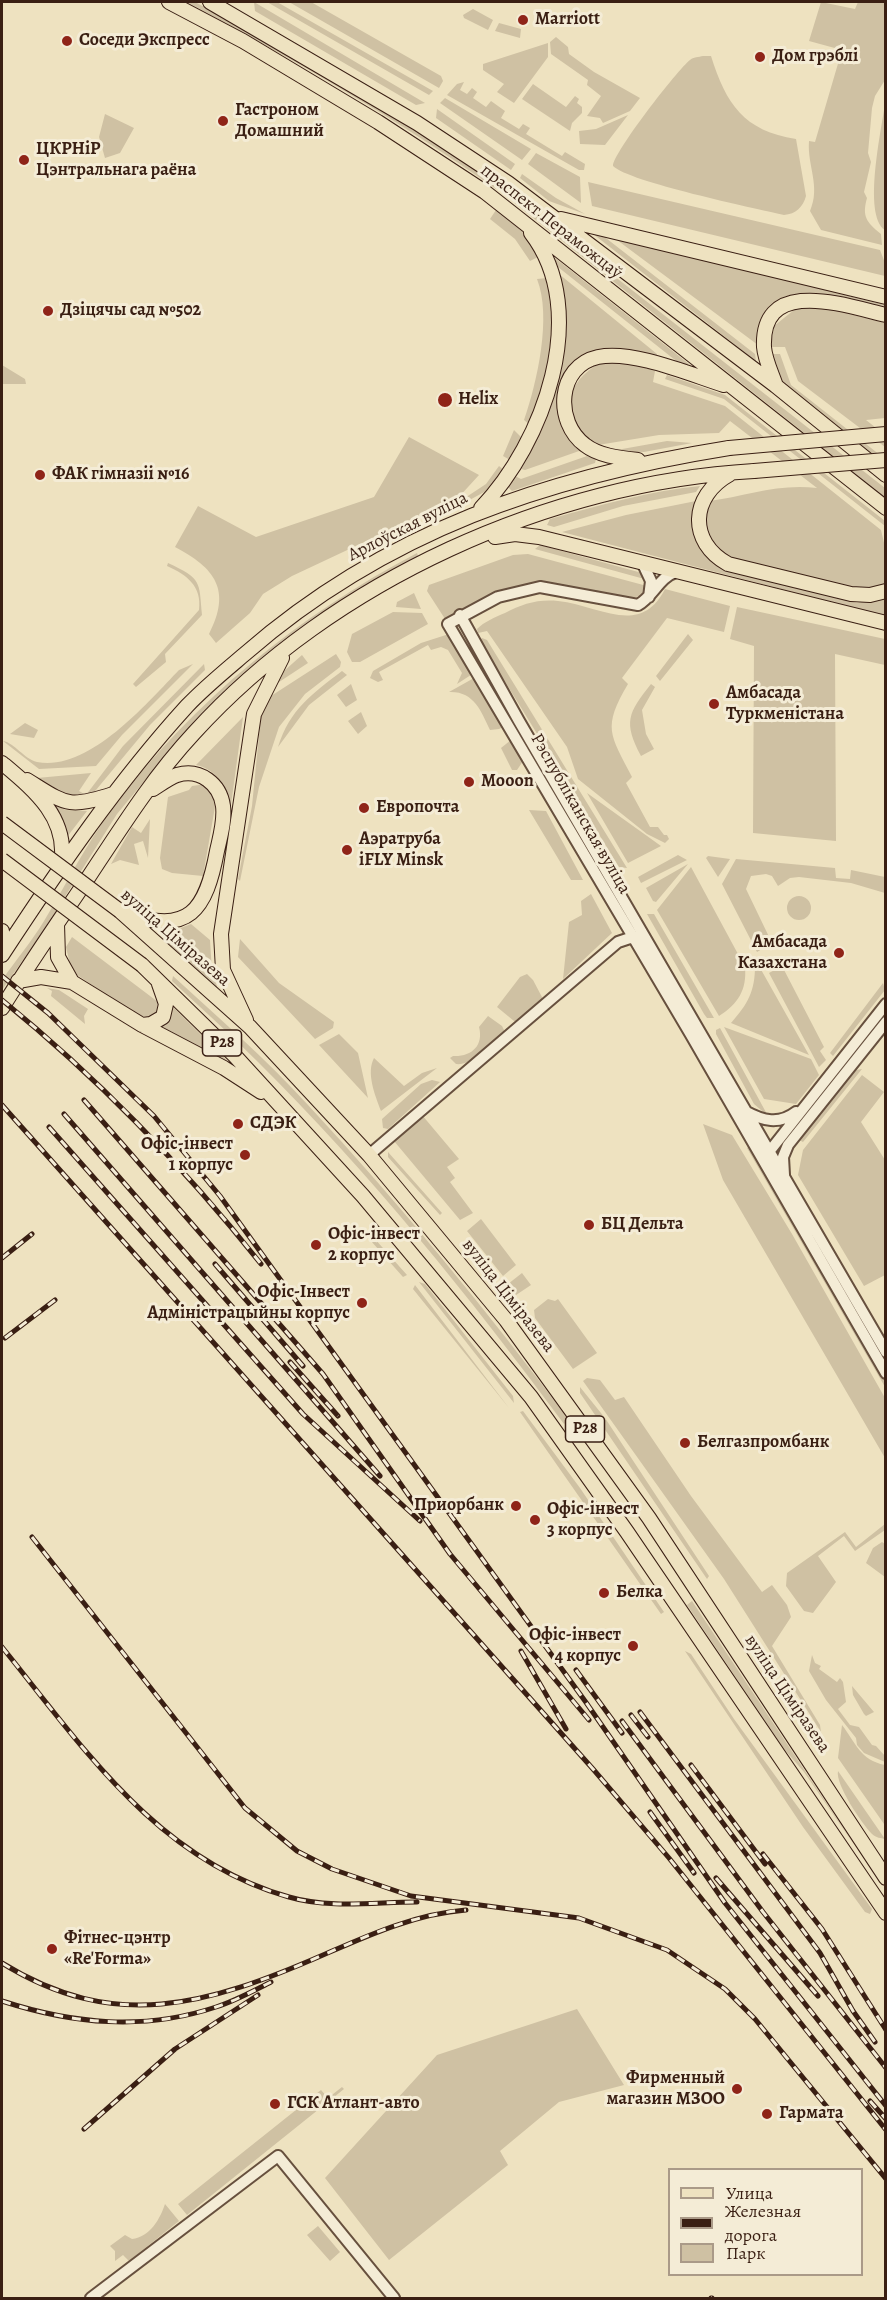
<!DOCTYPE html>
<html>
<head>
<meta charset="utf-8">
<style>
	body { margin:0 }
	#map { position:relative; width:887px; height:2300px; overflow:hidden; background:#eee2c0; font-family:Alegreya,serif }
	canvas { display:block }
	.frame { position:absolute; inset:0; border:3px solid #3a1f13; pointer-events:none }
	.legend { position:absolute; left:668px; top:2168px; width:195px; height:108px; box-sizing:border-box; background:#f4ecd6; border:2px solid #aa9a88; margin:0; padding:8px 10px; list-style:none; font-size:18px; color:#3a1f13 }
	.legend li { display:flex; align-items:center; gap:12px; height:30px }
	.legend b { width:30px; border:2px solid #aa9a88 }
</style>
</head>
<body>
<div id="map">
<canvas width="887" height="2300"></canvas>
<div class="frame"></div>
<ul class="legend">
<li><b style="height:8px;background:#eee2c0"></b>Улица</li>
<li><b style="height:8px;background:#3a1f13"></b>Железная дорога</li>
<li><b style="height:16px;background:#cfc1a3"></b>Парк</li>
</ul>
</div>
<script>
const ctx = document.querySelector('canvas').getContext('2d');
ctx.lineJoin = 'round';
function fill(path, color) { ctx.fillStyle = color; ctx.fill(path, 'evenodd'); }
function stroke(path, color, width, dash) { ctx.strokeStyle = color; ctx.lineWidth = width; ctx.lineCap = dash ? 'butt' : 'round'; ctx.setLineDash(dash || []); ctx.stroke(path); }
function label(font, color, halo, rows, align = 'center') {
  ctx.font = font + ' Alegreya,serif'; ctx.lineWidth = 6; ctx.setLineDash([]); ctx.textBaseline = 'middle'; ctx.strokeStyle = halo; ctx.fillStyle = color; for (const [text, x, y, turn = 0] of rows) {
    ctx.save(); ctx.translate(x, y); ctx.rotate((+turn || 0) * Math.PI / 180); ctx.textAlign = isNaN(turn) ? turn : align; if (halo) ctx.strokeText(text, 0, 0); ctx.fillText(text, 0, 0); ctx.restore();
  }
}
fill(new Path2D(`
	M187,2H195C299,57 401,118 498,185L496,189C397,119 293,59 187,2Z
	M254,2L425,103L416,105L255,11Z
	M267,2H277L433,91L429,95Z
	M289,2H311L441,76L443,81L439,88Z
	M821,2L855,9L858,2H885V80L875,96L872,108L868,153L871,162L864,192L867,198C862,216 866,222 881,234L882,245L821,230L810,211C821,186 807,166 809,141L815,142L842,50L809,41Z
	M473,9L493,20L488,30L464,18L463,15Z
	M499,23L521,29L520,38L495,31Z
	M556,37L568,47L569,54L594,72L640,98L630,111L603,123L600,118L587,116L601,96L587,85L588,80L551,54L550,42Z
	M548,43V57L514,103L497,92L504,84L483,70V64Z
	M703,56H711C726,104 744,131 796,139L806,196C803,207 796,214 784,215C754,208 629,182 613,166C613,153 678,69 690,60C693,57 699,57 703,56Z
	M464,82L460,90L467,94L472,88L477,92L473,98L486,107L491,101L505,111L501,118L519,129L523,124L530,128L526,134L562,156L565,152L585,164L584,170H579L447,95L457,84Z
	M533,84L566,107L575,96L579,99L577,103L582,107V113L572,123L570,131L522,99Z
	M445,98L531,149L522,160L440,103Z
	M885,103V230C862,215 882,128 885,103Z
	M437,109L515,164L511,170L436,118Z
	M105,114L134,128L120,153L105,158L99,137Z
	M628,115L605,145L580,144L579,131L596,129Z
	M536,153L580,177L581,203L528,164Z
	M522,174L556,198L585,214L549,201L520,178Z
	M588,182L880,250L885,263V276L592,206Z
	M508,193L885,488V497L532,217L506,196Z
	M496,210L523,232L540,256L530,261L515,239L490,219Z
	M588,230L602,235L755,354L756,361Z
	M613,237L885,305V309C837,297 760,267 758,345Z
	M555,258L689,364H680L558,267Z
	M559,274L657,354V358C637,352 613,343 593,351C564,361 551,398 562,425C566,435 574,443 582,450L525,470L521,469C555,413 579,339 559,274Z
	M547,278C556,332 549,374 530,425L524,420C537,382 552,317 537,279Z
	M807,307H823L885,323V418L866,420L885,435V447L798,381L785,347H771L774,326L794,310Z
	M772,354H780L791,385L885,459V465L781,382Z
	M602,362L629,363L655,371L653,382L725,406L881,530L885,547V584L864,591L733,560L713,545L707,532L705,519L709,501C746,496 779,483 817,488L730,421L719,433L659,435L598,445C559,420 562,383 602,362Z
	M2,365L25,379L26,384H2Z
	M667,375L725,395L885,521V526L724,399L665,379Z
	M514,430L522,438L510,460L503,456Z
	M409,437L479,475L458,498L292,576L263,594L250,613L216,643L209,634C232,590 215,568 175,547L198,506L256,537L374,497Z
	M667,441L692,443L644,452L611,451Z
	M587,456L596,459L595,463L512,491L507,486L515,476L521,479Z
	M499,466L505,471L488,490L427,523L486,484Z
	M700,486L696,492L623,506L554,527L547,525L550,519C600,505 649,491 700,486Z
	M696,501C688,529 698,550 720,567L857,603L885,597V616L562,532L626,515Z
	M540,545L642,573L648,580L535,549Z
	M417,553L419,559L384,578L181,737L117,814L44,930L2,990V980C16,960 32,941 44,921C67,883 86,844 113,808C193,701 299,615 417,553Z
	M528,554L647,586L642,595L630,599L525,590L447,622L427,591L429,585L513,555Z
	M168,563C202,579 199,581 202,615L165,654L166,662L136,687L133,684L199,610C202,586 187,575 167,566Z
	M665,589L730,606L724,632L667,618L622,678L628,684C602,728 610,734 632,777L626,783L650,827H658L664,835H667L669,839L665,843L647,834L578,779L567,747L487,631L478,633L477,629C484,622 495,617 505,613C522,604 538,599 558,601C599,605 640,638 665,589Z
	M414,593L421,609L396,607L397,602Z
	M737,607L885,639V665L835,654L836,841L753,833L754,646L730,639Z
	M393,612L422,613L428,624L360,662H352L347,652L352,634Z
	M449,634L474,673L457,684L462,673L448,650L441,647L431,650L428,645L379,672L383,680L378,682L370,678L373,671L421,643Z
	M688,634L693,640L660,681L656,676Z
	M482,638L487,640L627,868L619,867L480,641Z
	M336,654L341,662L340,667L305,694L279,727L259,787L240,881L238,879L252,806L261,715L271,696Z
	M302,655L308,663L273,686L284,671Z
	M193,664L122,735L96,766L39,769L3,741C15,743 24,759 37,762C89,772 147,703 179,670Z
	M204,664L205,670L150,725L91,796L65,799L37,778L91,773L79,791L86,795L123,746Z
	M342,671L347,675L309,705L278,747C290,709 312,694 342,671Z
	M474,678L505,726L499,729L490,730C481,711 474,691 449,692Z
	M351,684L357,700L346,707L337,695Z
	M651,684L655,687L642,710L646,734L654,749L641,756C623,722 628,713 651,684Z
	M361,712L367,726L358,734L348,721Z
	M243,717L230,812C227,790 219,770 196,765Z
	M25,723L38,730L34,738L10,734Z
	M511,740L523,761L517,770H512L501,748Z
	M206,784L216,801L203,876L172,873L162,869L160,858L168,797L189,790L192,786Z
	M587,793L661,846L628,863Z
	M47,799L65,810L87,811L67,837Z
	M529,810L546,811L583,880H571Z
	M150,819L148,858L143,841L134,844L139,865L120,860L111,864L132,827L141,833Z
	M678,855L687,860L641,883L638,877Z
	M708,856L730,859L718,877L706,858Z
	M736,859L835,868L836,878L850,879L851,870L885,877V893L851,883L799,877L790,878L778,886L772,876L766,874L751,876L746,889L772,943L757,952L722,884Z
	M688,864L656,902L653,901L646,888Z
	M691,867L745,967C747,990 738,1004 719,1016L657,910Z
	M591,894L612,933L563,979L569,922L582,915L581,901Z
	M787 908a12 12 0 1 1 24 0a12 12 0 1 1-24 0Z
	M647,914H654L714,1018H707L704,1014Z
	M191,924L210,940L212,972L218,989L162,941L168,933Z
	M72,937L158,1002L160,1006L159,1014L150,1018L134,1014L70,970L64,963L69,960L66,947Z
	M240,939L279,983L334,1022L333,1028L315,1039L238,957Z
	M755,966H759L809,1055L731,1023C748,1004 755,991 755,966Z
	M782,966L824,1047L820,1051L826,1060L819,1067L769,973Z
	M527,974L533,980L543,999L519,1022L514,1021L497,1007L520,977Z
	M173,976C219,1018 266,1059 308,1105C401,1205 487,1311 569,1420L564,1424C470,1297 370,1173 258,1062C230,1034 200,1007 172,981Z
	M883,983L885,990L833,1056L830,1053Z
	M47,988L59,990L88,1009L84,1016L85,1024L51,996L52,991Z
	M173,1007L236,1069L159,1029Z
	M488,1016L502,1026L505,1032C496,1044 471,1066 456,1064L450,1058L453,1056C471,1057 484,1046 479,1027Z
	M724,1027L811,1059L819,1075L796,1104L764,1099Z
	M720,1028L768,1116L754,1104L716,1034V1030Z
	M339,1034L358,1053L368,1098L319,1045Z
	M374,1058L404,1086L422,1073L437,1068L381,1111C375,1095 366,1073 374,1058Z
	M862,1069L803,1142L799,1140L856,1070Z
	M862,1075L884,1092L861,1122L885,1160V1275L864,1286L798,1175L803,1150Z
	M432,1080L440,1082L388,1129L383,1128L382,1119L421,1084Z
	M422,1115L459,1159L447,1167L455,1178L450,1182L473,1213L460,1220L394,1141Z
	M703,1124L732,1135L792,1234L885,1398V1458L723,1180Z
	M750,1146L885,1380V1387L747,1148Z
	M388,1152L442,1213L440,1215L388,1157Z
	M481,1219L516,1265L503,1276L467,1231Z
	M366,1229L407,1275L403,1277L363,1232Z
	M522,1273L531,1285L516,1295L508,1284Z
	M419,1282L425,1284L513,1396L514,1403Z
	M415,1285L509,1408L413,1289Z
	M548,1299L555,1301L558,1299L597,1353L573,1369L535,1318L534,1310Z
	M587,1378L600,1380L615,1400L624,1397L691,1496L762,1592L772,1585L787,1605L791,1617L772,1646L820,1725L821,1732L724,1579L583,1381Z
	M580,1387L605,1418L709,1576L707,1579L580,1393Z
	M523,1411L580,1488L664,1612L661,1614L520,1412Z
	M885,1524V1530L855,1551L844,1536L818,1556L836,1582L813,1613L804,1611L786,1586L787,1573L845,1532L856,1547Z
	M882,1542L885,1544V1577L866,1563L873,1548Z
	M692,1601L857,1849L804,1772L784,1749L687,1605Z
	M685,1651L691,1654L734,1719L872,1909L870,1914L865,1912L803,1827Z
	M812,1655L815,1663L821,1666L819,1669L837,1682L840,1678L843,1682L846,1702L838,1709L850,1725L859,1727L872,1745L876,1746L885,1756V1762L864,1753L857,1745L856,1738L826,1700L809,1671Z
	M852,1686L874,1712L866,1716L864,1714L853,1695Z
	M789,1695L823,1748V1754L786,1698Z
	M842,1725C856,1743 860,1760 885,1765L884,1824L838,1758Z
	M838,1771L885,1839C881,1838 876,1838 872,1834C862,1824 835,1784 838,1771Z
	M577,2009L624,2085L559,2102L500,2151L508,2165L389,2260L325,2178L437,2055Z
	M342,2087L344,2089L187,2215L178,2204L321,2090L328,2098Z
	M165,2204L179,2221L129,2261L123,2255L115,2261V2251L110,2246L125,2235L132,2239C150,2237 160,2219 165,2204Z
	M318,2226L340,2252L330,2261L307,2235Z`), '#cfc1a3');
const minor = new Path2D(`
	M643,564L651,581L649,597
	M676,572C659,577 653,597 638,605L540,587L498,597L448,624L691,1035L886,1373
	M460,615L519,721L886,1352
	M745,1111C763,1121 779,1125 796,1112
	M369,1155L618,942L633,937
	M765,1157L886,1004
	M784,1175L783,1157L788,1145L886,1022
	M91,2298L278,2156L394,2298`);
const major = new Path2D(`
	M169,2L243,41L378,122L485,192L886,508
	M210,2L417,123L508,183L776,386L886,475
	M561,219L886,297
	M776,386C772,374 765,360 764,347C761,275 847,306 886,315
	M638,460C620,458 599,456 585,445C554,422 557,366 598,357C634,350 689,374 724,385
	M730,474C690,496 688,542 728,564L851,594L870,595L886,591
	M481,508C543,444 592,312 531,233
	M495,537L515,534L539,537L886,623
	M2,763C34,790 69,818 61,864
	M27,780C66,804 67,809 113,794
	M120,911L250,1027L369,1155L506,1320L649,1518L886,1878
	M126,913C189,936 206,910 217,851C220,837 225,821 223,806C220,784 200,768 177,775C169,778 161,784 153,789
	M57,924L58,957L72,982L142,1025L224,1068L261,1092
	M2,931V937
	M2,955C59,868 117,783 187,706C205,687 226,670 246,653C386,531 547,477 729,448
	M142,965L235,1056L363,1196L531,1397L627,1532L886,1913
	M18,981L41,977L72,982
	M2,1008C29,964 59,921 88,878C121,828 153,777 194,733C333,580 550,483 754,471
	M246,1020L223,970L221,934L254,714L282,658
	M142,1025L151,1024L163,1017L166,1004L159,984`);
stroke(minor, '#67503e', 14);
stroke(major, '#3a1f13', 16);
stroke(minor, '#f4ecd6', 10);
stroke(major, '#eee2c0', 14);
const rail = new Path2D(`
	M2,976L48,1013L154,1116L220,1196L585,1701L725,1903L886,2106
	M2,1000C98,1078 184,1167 261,1264
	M84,1100L323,1374L450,1554L589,1720
	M2,1105L593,1769L669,1858L886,2130
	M64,1114L380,1476
	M49,1127L303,1414L420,1521
	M2,1258L32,1234
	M215,1264L303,1366
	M5,1338L55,1300
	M290,1362L338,1416
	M32,1537L245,1808L297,1851L332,1869L411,1896L579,1918L667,1950L725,1989L755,2019L886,2179
	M2,1647C83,1747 157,1860 289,1897C330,1909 375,1902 417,1902
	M521,1651L566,1729
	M576,1670L622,1733
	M640,1712L820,1953L853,2011L875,2042
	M631,1715L648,1737
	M622,1721L763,1912L886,2068
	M691,1765L765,1864
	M650,1812L694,1873
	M763,1854L822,1929L886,2030
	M716,1878L818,1996
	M2,1963C115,2033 208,2005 323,1955C369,1935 415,1914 466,1910
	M2,2001C73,2024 144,2031 216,2007C235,2001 253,1991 271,1982
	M870,2101L886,2119
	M84,2129L175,2049L258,1995
	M711,2298H712`);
stroke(rail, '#3a1f13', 5);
stroke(rail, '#f4ecd6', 3, [9]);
const majorBridge = new Path2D(`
	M729,448L886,434
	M754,471L886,460
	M2,823L120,911
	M2,860L142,965`);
stroke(majorBridge, '#3a1f13', 16, []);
stroke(majorBridge, '#eee2c0', 14);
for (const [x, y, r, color] of [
	[523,20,6,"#8f2418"],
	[67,41,6,"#8f2418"],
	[760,57,6,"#8f2418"],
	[223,121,6,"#8f2418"],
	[24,160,6,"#8f2418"],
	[48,311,6,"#8f2418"],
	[445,400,8,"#8f2418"],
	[40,475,6,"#8f2418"],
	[714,704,6,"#8f2418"],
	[469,782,6,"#8f2418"],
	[364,808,6,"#8f2418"],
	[347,850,6,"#8f2418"],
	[839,953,6,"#8f2418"],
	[238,1124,6,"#8f2418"],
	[245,1155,6,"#8f2418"],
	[589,1225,6,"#8f2418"],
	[316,1245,6,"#8f2418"],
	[362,1303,6,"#8f2418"],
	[685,1443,6,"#8f2418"],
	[516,1506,6,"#8f2418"],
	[535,1520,6,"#8f2418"],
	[604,1593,6,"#8f2418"],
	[633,1646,6,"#8f2418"],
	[52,1949,6,"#8f2418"],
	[737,2089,6,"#8f2418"],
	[275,2104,6,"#8f2418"],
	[767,2114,6,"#8f2418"]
]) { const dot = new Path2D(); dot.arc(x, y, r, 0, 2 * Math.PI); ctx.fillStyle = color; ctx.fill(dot); stroke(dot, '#f4ecd6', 2); }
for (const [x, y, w] of [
	[222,1043,39],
	[585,1429,39]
]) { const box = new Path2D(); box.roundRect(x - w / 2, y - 13, w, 26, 4.5); ctx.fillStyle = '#f4ecd6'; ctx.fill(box); stroke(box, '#3a1f13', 1.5); }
label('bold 16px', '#3a1f13', null, [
	["Р28",222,1043],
	["Р28",585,1429]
]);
label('bold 18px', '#3a1f13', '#f4ecd6', [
	["Marriott",535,20],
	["Соседи Экспресс",79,41],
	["Дом грэблі",772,57],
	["Гастроном",235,111],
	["Домашний",235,132],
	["ЦКРНіР",36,150],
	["Цэнтральнага раёна",36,171],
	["Дзіцячы сад №502",60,311],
	["Helix",458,400],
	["ФАК гімназіі №16",52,475],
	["Амбасада",726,694],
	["Туркменістана",726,715],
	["Mooon",481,782],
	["Европочта",376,808],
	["Аэратруба",359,840],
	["iFLY Minsk",359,861],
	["Амбасада",827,943,"right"],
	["Казахстана",827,964,"right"],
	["СДЭК",250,1124],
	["Офіс-інвест",233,1145,"right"],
	["1 корпус",233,1166,"right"],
	["БЦ Дельта",601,1225],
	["Офіс-інвест",328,1235],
	["2 корпус",328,1256],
	["Офіс-Інвест",350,1293,"right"],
	["Адміністрацыйны корпус",350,1314,"right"],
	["Белгазпромбанк",697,1443],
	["Приорбанк",504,1506,"right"],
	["Офіс-інвест",547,1510],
	["3 корпус",547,1531],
	["Белка",616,1593],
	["Офіс-інвест",621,1636,"right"],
	["4 корпус",621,1657,"right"],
	["Фітнес-цэнтр",64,1939],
	["«Re'Forma»",64,1960],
	["Фирменный",725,2079,"right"],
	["магазин МЗОО",725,2100,"right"],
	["ГСК Атлант-авто",287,2104],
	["Гармата",779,2114]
], 'left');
label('18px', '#3a1f13', '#f4ecd6', [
	["праспект Пераможцаў",551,222,38],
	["Арлоўская вуліца",408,527,-27],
	["Рэспубліканская вуліца",580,814,60],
	["вуліца Ціміразева",175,938,41],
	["вуліца Ціміразева",508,1296,52],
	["вуліца Ціміразева",787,1694,56]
]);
</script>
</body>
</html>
